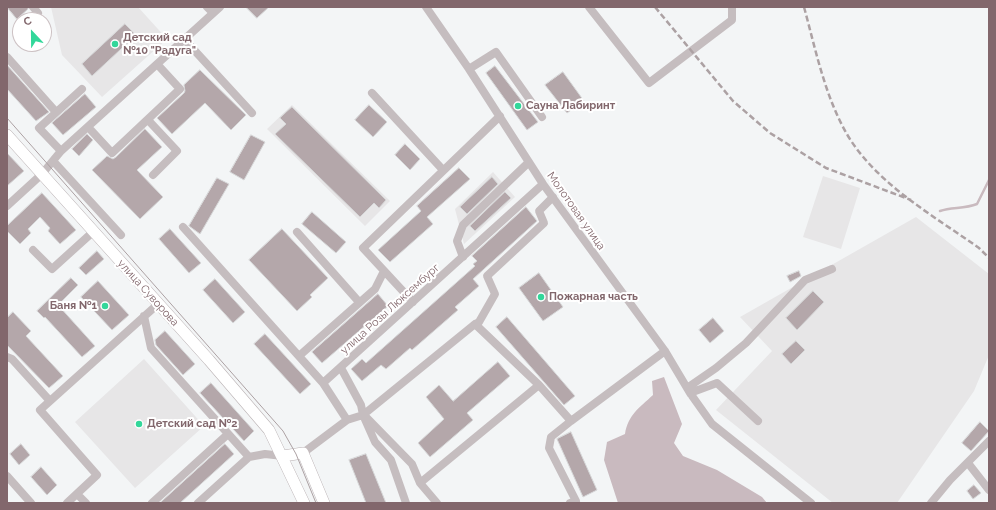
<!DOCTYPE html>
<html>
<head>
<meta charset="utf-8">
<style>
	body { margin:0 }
	#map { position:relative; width:996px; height:510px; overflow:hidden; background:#f3f5f6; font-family:Raleway,sans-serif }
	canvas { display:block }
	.frame { position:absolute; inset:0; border:8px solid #82676c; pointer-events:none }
	.north { position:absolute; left:12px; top:12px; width:40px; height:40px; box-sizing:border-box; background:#fff; border:1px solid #cdc2c4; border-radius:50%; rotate:338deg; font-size:11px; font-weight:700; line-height:16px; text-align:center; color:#82676c }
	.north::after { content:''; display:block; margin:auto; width:14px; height:18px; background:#32d79a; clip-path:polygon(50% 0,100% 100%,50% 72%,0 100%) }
</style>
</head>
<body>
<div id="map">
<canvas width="996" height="510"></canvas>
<div class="frame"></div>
<div class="north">С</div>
</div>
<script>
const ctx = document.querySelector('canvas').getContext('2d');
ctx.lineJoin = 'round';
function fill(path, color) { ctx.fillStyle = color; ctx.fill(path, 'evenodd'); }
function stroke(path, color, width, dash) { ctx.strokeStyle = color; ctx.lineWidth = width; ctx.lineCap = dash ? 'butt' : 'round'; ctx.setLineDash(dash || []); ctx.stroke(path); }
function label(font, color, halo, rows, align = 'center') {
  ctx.font = font + ' Raleway,sans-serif'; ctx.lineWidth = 4; ctx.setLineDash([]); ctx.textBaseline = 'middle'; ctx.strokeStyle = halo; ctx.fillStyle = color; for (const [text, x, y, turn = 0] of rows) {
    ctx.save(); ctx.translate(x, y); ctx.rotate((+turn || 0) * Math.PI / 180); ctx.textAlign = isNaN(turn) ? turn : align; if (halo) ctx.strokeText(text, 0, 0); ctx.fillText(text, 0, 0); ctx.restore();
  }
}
fill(new Path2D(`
	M51,7H138L167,39L102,97L62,55Z
	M292,105L390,201L365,226L267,129Z
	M493,172L515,197L464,244L455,209Z
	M823,176L860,188L841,249L803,237Z
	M916,217L989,274V355L974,391L897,503H833L716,410L772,351L740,317Z
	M144,359L204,426L135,488L75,422Z`), '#e7e6e7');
fill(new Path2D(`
	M664,377L682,424L674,443L683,456L717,470L762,497L767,503H618L604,460L607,442L625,434C628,415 639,408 653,395L652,381Z`), '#c9babf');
stroke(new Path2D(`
	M940,211C952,207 964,209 977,204L989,180`), '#c9babf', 2.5);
const building = new Path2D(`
	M7,7H28V9L17,19Z
	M246,7H269L257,18Z
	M125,24L136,35L92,76L82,64Z
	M7,65L49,112L36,121L7,89Z
	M495,66L538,122L527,130L486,73Z
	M200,70L246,115L231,130L205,103L172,134L157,118L184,93L185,91L184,85Z
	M563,72L584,101L567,113L545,85Z
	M85,94L96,107L63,135L52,123Z
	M369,105L387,122L373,137L355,120Z
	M292,107L386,200L379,208L374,203L360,217L275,134L286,124L280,118Z
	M145,129L162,147L137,170L163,197L140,219L92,170L107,156L113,159L116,157Z
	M87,134L93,140L79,156L72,149Z
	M251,135L265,142L244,180L230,172Z
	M405,144L420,159L410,170L395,155Z
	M7,153L24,171L7,186Z
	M459,168L470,179L427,217L433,224L390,262L378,250L421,211L417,206Z
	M492,177L498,184L467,214L460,207Z
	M217,178L229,184L200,234L189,226Z
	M505,192L511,198L475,231L470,226Z
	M42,193L76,230L60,244L48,231L50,228L40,217L28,229L31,233L20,244L7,231V226Z
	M526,207L537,221L473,279L479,286L455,307L458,310L412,350L410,348L386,369L381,365L362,381L351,369L362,359L366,363L475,266L473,264L477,261L472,256Z
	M312,212L346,242L336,253L302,224Z
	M170,229L201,263L189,273L159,239Z
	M282,229L328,278L310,295L312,297L297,311L249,260Z
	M97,251L104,259L86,275L79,268Z
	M799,271L801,276L790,282L787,276Z
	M539,273L563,307L543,321L519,288Z
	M71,278L78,285L58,305L95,346L82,357L45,317L44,318L37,311Z
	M215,279L245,312L233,323L203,290Z
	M98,281L129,315L112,330L81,297Z
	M813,291L824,302L797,330L786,318Z
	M378,294L388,306L322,363L312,352Z
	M13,312L31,331L26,336L63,376L49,388L7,345V318Z
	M507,317L575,396L564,405L496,327Z
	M713,318L724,331L710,343L699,330Z
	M165,331L195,364L183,375L156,345L155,340Z
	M265,334L311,384L300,394L254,344Z
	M796,341L805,350L791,364L782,354Z
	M498,362L510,376L467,413L473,420L430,457L418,443L444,419L426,397L439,385L453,401Z
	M211,383L254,431L244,441L200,393Z
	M980,422L989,431L971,451L962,443Z
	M571,432L597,490L583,497L557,439Z
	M21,444L30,455L19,465L10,454Z
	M225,444L234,454L180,503H160Z
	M366,454L386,503H366L349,460Z
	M41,467L57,485L47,495L31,477Z
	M974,485L981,493L973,499L967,491Z`);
fill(building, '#b4a7aa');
stroke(building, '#d6d7d8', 1);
const major = new Path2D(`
	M7,135L209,360L269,430L304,503
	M283,456L303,453L324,503`);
stroke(major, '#b9b1b3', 12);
stroke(new Path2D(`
	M33,7L38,13
	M207,7L213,13
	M426,7L469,69L543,184L665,351L690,393L712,424L811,503
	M589,7L649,83L732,20V7
	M184,39L252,113
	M7,57L56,112
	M469,69L496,52L542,117
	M372,93L443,170
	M148,120L177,151L153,175
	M88,127L112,153L180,89L157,64
	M61,151L39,128L82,89
	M54,162L121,235
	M7,206L42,174L61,151L220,7
	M183,227L323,383L347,420L303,453
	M297,232L359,302
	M33,250L52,269L94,231
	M463,257L457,241L463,225L529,162
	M413,302L363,248L500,116
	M144,316L151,348L249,457
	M475,324L479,322L495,294L487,276L544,223L539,211L553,197
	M299,356L375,289L384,271
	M7,357L12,359L50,401
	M341,368L361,405L363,415L375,442L391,460L406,503
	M323,383L543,184
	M687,388L716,368L746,343L805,280L832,269
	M690,393L717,383L758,421
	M367,418L412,464L420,483L437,503
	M347,420L363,415L475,324L539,385L571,421L665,351
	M968,463L989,490
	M7,476L31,503
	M420,483L539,385
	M77,494L86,503
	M67,503L97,475L40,410L158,304
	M152,503L228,434
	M198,503L249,457L265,454L283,456
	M570,503L576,501L549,448L551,437L571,421
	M931,503L950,480L989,441`), '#c5bdbf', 8);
stroke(major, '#fff', 11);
stroke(new Path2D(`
	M7,118L283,431L296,454L316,503`), '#aca1a3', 1);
stroke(new Path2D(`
	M655,7L733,101L770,133L826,168L911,200
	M804,7C816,51 825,97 848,136C878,185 934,216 979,248L989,258`), '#aca1a3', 2.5, [6, 3]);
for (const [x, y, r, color] of [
	[115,44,4,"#32d79a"],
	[518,106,4,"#32d79a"],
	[541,297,4,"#32d79a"],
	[105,306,4,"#32d79a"],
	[139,424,4,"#32d79a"]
]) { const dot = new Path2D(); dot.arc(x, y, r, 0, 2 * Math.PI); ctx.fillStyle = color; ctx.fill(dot); stroke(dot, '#fff', 1.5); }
label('bold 11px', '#82676c', '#fff', [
	["Детский сад",123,38],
	["№10 \"Радуга\"",123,51],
	["Сауна Лабиринт",526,106],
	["Пожарная часть",549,297],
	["Баня №1",97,306,"right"],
	["Детский сад №2",147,424]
], 'left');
label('11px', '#82676c', '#fff', [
	["Молотовая улица",576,211,55],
	["улица Суворова",148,293,48],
	["улица Розы Люксембург",390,309,-42]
]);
</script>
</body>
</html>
